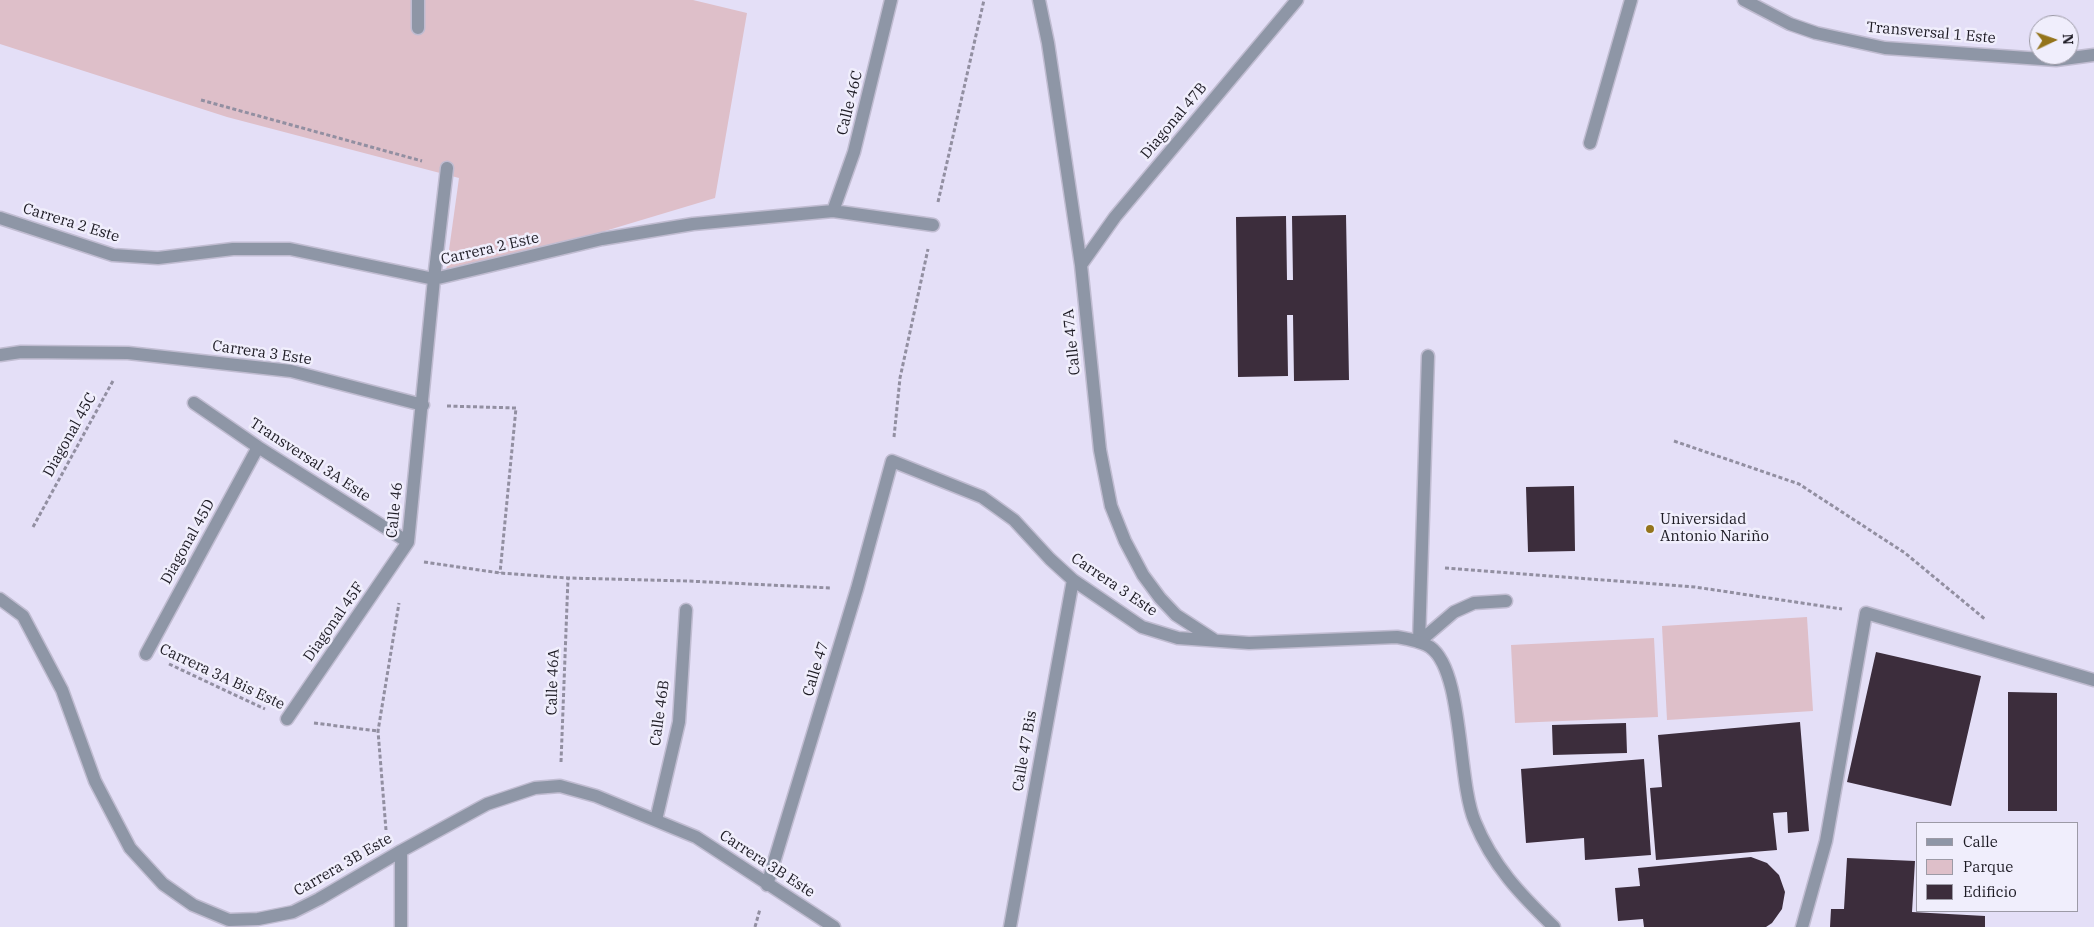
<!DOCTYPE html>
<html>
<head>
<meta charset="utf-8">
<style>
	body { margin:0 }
	#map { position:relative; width:2094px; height:927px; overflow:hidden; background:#e4dff7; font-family:"IBM Plex Serif",serif }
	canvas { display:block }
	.legend { position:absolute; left:1916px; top:822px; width:162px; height:90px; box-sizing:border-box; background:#f0eefc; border:1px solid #9c9aa6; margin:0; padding:6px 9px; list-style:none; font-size:15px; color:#1d1b24 }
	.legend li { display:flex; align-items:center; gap:10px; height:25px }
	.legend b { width:25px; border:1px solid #9c9aa6 }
	.north { position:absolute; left:2029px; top:15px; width:50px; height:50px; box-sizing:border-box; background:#f0eefc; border:1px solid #9c9aa6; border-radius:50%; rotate:87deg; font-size:14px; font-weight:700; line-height:20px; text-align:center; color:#1d1b24 }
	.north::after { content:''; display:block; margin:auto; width:18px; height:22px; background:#94741b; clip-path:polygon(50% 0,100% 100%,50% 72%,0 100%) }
</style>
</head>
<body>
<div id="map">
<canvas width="2094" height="927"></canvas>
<ul class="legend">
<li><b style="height:6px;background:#8e96a6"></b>Calle</li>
<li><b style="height:14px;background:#debfc9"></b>Parque</li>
<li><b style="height:14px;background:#3c2d3c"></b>Edificio</li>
</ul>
<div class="north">N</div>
</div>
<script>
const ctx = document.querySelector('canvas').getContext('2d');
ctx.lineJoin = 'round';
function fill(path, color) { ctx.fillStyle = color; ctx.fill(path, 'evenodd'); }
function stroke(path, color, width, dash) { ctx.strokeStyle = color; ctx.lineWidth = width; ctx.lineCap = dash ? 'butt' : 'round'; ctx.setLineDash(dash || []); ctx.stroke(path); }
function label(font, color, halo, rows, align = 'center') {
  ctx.font = font + ' "IBM Plex Serif",serif'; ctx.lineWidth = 5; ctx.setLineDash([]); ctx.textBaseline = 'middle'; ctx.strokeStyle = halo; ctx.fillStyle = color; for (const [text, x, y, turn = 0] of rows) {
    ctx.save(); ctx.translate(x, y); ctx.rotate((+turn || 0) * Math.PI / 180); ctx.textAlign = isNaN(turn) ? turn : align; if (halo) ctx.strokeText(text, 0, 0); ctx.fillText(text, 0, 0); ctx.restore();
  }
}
fill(new Path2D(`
	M0,0H693L747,13L715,198L445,279L459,178L227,117L0,44Z
	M1807,617L1813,711L1667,720L1662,626Z
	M1654,638L1658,717L1515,723L1511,645Z`), '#debfc9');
fill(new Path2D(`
	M1346,215L1349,380L1294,381L1293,315H1287L1288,376L1238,377L1236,217L1286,216L1287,280H1293L1292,216Z
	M1574,486L1575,551L1528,552L1526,487Z
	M1876,652L1981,676L1951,806L1847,782Z
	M2008,692L2057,693V811H2008Z
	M1800,722L1809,831L1788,833L1787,812L1773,813L1777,850L1656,860L1650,788L1662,787L1658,735Z
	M1626,723L1627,753L1553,755L1552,725Z
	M1644,759L1651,855L1585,860L1584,838L1526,843L1521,769Z
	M1751,857L1767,863L1779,875L1785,892L1782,909L1772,923L1766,927H1644L1643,919L1618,921L1615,888L1640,886L1638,868Z
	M1847,858L1915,861L1912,912L1985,916V927H1830L1831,909H1844Z`), '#3c2d3c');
const lane = new Path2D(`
	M1428,356L1419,642L1454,612L1474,603L1506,601
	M1802,927L1826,841L1866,613L2094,680`);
const street = new Path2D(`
	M418,0V28
	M1039,0L1048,43L1081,265L1100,450L1111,506L1125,541L1143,575L1160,598L1176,615L1213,639
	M1744,0L1790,24L1816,33L1885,48L2056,60L2094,55
	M1590,143L1631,0
	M833,211L854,152L891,0
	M0,218L113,255L158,258L233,249H290L434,279L602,239L693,224L833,211L933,225
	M1081,265L1115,217L1297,0
	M0,355L21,352L128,353L291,371L423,405
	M194,403L258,447L408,542
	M0,599L23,616L62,690L95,781L130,848L163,884L193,905L229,920L258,919L293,912L319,899L401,851L487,804L535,788L560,786L596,796L696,837L834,927
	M146,654L258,447
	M287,719L408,542L434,279L447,168
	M656,820L679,722L686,610
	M767,885L857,589L892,461L982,497L1014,520L1050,559L1073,580L1142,627L1178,638L1249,643L1397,637C1409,639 1421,641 1430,647C1464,671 1457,780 1475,822C1493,866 1520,894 1554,927
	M401,927V851
	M1010,927L1073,580`);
stroke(lane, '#c0bcd1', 15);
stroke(street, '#c0bcd1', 15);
stroke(new Path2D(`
	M201,100L422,161
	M938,202L984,0
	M447,406L516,408L500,573
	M894,437L900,378L928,249
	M1674,441L1799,484L1905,553L1986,620
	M33,527L114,379
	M424,562L500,573L568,578L688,581L831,588
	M1445,568L1695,587L1842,609
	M169,664L265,709
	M314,723L378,731
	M561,762L568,578
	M386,830L378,731L399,603
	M755,927L760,909`), '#928fa1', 3, [4, 2.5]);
stroke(lane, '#8e96a6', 12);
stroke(street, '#8e96a6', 12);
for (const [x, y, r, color] of [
	[1650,529,5,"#94741b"]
]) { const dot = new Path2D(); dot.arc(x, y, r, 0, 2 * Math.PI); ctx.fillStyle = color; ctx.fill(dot); stroke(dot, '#f0eefc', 2); }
label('15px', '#1d1b24', '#f0eefc', [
	["Transversal 1 Este",1931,33,5],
	["Calle 46C",850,103,-76],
	["Diagonal 47B",1174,121,-50],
	["Carrera 2 Este",71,223,17],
	["Carrera 2 Este",490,249,-13],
	["Calle 47A",1072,342,-96],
	["Carrera 3 Este",262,353,8],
	["Diagonal 45C",70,435,-61],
	["Transversal 3A Este",310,460,33],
	["Calle 46",395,510,-84],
	["Diagonal 45D",188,542,-61],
	["Carrera 3 Este",1114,585,34],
	["Diagonal 45F",334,622,-55],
	["Calle 47",816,669,-73],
	["Carrera 3A Bis Este",222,677,25],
	["Calle 46A",553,682,-88],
	["Calle 46B",660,713,-82],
	["Calle 47 Bis",1025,751,-80],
	["Carrera 3B Este",767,864,33],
	["Carrera 3B Este",343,865,-30]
]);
label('15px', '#1d1b24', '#f0eefc', [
	["Universidad",1660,520],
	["Antonio Nariño",1660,537]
], 'left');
</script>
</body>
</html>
